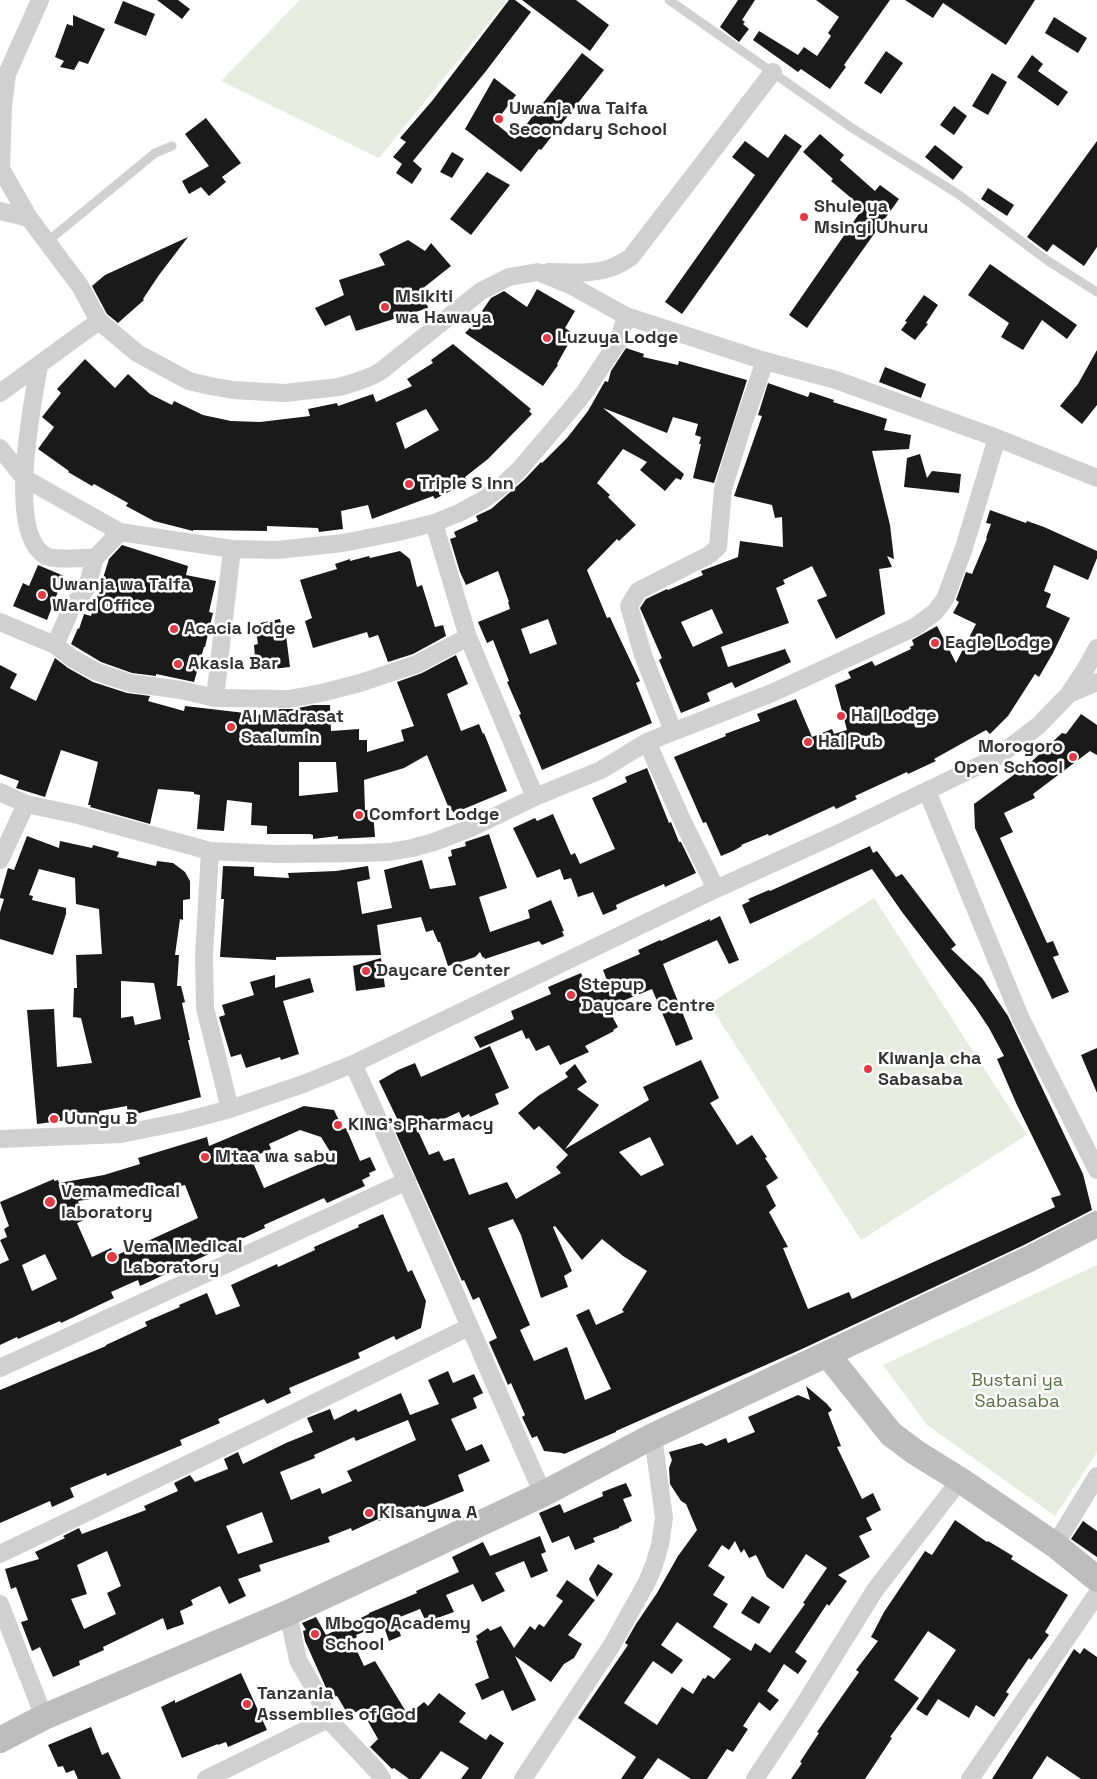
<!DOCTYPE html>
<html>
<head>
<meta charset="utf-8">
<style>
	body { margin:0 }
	canvas { display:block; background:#fff }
</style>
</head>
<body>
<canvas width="1097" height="1779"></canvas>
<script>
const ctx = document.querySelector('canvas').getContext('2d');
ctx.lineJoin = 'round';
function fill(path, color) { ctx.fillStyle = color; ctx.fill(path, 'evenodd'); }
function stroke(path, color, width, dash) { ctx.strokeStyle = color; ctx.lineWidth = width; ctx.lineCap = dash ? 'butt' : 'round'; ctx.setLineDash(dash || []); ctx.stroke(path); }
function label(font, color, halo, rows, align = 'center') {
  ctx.font = font + ' "Space Grotesk",sans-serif'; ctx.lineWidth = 5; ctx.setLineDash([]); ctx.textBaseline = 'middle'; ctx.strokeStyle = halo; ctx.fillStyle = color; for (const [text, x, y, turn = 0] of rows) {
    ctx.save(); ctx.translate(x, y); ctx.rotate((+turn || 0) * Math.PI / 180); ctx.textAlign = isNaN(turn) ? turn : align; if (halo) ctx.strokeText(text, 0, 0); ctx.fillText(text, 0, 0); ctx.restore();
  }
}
fill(new Path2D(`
	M300,0H507L379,158L221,81Z
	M874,898L1027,1135L861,1240L709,1004Z
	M1097,1265V1452L1055,1516L927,1425L883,1365Z`), '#e6ecdf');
fill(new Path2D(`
	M157,0H178L190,9L182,19Z
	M509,0H515L531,12L486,71L413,161L422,169L412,184L396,173L402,164L393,157L406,142L400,138L432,101Z
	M522,0H576L609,25L590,51Z
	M738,0H755L742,20L745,22L743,24L749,29L739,42L720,27Z
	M816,0H890L844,65L846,67L830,89L801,69L798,72L753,40L759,31L798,55L804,47L817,56L831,36L828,33L839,17Z
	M905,0H1035L1006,45L943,3L933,18Z
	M123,1L155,14L146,36L114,23Z
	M73,15L105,29L88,64L79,61L74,70L60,67L64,61L55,57L67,24L73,26Z
	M1054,17L1087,38L1078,53L1045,33Z
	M886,51L903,63L881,94L864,83Z
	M582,53L604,70L541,150L539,149L521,172L465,129L494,78L516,95L495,123L515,139Z
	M1032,55L1043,64L1038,71L1068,92L1058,106L1017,77Z
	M992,73L1007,82L988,115L972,106Z
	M954,106L967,116L954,135L940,125Z
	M206,118L241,163L222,177L226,182L209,196L201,187L189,194L182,181L209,166L185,134Z
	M785,134L802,146L682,314L665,302L755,175L732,157L745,141L768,158Z
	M820,134L844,155L840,160L875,191L880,185L899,199L807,328L789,315L863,208L831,181L833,179L803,152Z
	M1097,141V247L1084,266L1053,244L1047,252L1027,237Z
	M935,145L963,167L953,180L925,157Z
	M452,152L464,159L452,178L440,172Z
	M487,172L510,185L471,235L450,219Z
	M988,188L1014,205L1007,216L981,199Z
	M188,237L159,275L143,299L144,300L118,323L107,314L92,286L105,275Z
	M408,240L425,251L431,243L451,266L422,289L428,308L356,331L350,315L325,326L315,308L344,295L339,280L385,265L379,254Z
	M990,264L1077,325L1067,339L1042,320L1023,350L1001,337L1009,323L968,295Z
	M537,289L575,311L565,328L574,334L557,364L558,365L543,386L465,333L485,313L482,311L491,298L504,291L527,307Z
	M924,295L938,305L926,323L928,324L915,340L901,330L907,322L905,321Z
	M453,344L531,409L529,411L532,414L488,459L465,477L468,482L435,499L433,496L372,519L368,505L341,511L343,529L319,532L318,528L267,526V531L193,530V531L154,521L126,506L128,503L94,484L92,486L68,472L69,471L38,449L54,427L42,417L61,393L57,389L85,359L115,388L128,374L150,394L172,405L174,401L203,415L231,421L260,422L310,416L308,409L337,403L338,406L373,394L376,402L412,386L407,379L433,363L431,360ZM426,409L439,430L405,449L396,423Z
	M626,348L644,354L643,357L678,365L679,361L747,380L714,483L693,478L701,444H699L701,437L695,435L698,424L673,417L667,433L603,408L684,474L681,480L676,478L665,491L640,470L647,462L623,449L597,483L610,495L608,497L636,525L619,541L617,539L587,570L607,618L610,617L614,626L640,681L636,683L652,723L542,770L519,715L521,714L507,682L509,681L493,640L487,643L478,622L510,609L508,602H509L498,571L466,585L460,572L450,539L456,537L454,532L478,521L476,516L491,509L525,479L541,462L542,463L567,438L588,411L605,381L608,382L611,371ZM548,619L557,644L530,654L521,629Z
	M1097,350V405L1082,424L1060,406L1078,384Z
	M885,367L926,384L921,398L879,382Z
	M768,383L808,397L810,392L834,400L833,402L887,419L884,430L911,435L909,449L872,451L890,525L894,559L887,556L892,567L879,569L885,614L836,639L817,600L827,596L812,566L783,580L785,584L776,588L789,623L721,647L728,667L785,649L791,662L735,688L732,682L707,693L710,701L681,713L659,660L662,658L640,608L646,599L667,589L668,590L703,575L701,571L738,557L740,541L783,547L782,517L775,518L772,505L734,496L762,416L758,415ZM712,609L723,633L693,647L681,622Z
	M920,454L927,478L932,471L961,474L959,493L904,487L907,458Z
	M990,510L1026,523L1027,521L1044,527L1097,551V558L1088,580L1054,565L1044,591L1051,594L1046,607L1070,618L1053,653L1039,677L1035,674L1008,716L990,734L986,730L934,759L936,761L908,774L907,772L855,796L857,799L836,809L834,806L769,836L768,834L741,845L742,846L733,851L721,856L706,822L703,823L674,757L726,736L725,734L760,721L757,714L796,699L812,737L832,729L834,734L847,730L835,685L851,678L848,672L872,661L875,666L911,649L910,647L914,645L912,640L937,626L956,663L976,624L953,613L959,602L956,600L966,572L972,574L987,538H986L991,524L986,523Z
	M122,545L188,566L186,575L216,581L209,612L213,613L205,647H204L194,682L156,674V676L132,673L101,662L71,644L78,628L79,629L84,614L91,616L109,559Z
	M400,551L410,559L417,587L422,585L435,627L443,625L446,636L413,654L388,662L378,635L369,638L367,632L313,648L305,621L312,618L300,580L337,569L335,564L350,559V561L369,556L370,558Z
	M38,565L64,576L47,620L13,606L23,583L29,586Z
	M280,619L282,628L285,627L290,667L256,671L254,645L258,644L255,624Z
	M456,655L468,684L447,694L461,731L479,724L483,734L484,733L507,791L454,813L452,810L450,811L427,755L404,768L364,780L365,810H373L375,837L338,839V836L313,839V835L310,834H267V826L251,825L252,803L227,800L224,831L197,829L200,795L194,794V792L158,789L150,824L90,807L91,805H88L98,762L61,750L45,797L16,788L19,781L0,774V665L17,674L10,688L36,701L55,658L68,668L93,682L127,693L150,696L148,701L184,711L185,706L262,715L263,709H298V708L313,705H330L331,731L359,729V740H367V752L404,741L401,730L414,726L397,682L422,673ZM299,762H336L338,792L299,796Z
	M1081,714L1097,725V755L1090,751L1033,794L1035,798L1004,813L1013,832L1000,838L1047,943L1053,941L1059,955L1053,957L1069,992L1052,999L975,828L974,804L1030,763L1062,733L1066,734Z
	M647,768L669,823L671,822L679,842H681L696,873L665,887L664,884L629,899L616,905L617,909L603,915L593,892L578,897L571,878L564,880L560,869L537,878L513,828L535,818L537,821L553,814L571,855L575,853L580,864L615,849L592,798L627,782L625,777Z
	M489,834L507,888L479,897L490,932L530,918L528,910L551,900L564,931H562L564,936L542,945L539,941L485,959L484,957L483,958L480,952L475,957L448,966L440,942H438L433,930L426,932L421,917L377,925L381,955L276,957V960L220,957L224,899H221L223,866L254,867V876L289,878L288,873L336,871L368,866L370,879L357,882L362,914L392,908L384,870L422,860L430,889L456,885L448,857L452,856L451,850L466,846L465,842Z
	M27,836L59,848L60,841L92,848L93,845L119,852L117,857L156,866L157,861L173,863L185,872L190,881V899L183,900V920L180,919L175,955H179L177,986H181L185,1002L182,1003L190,1040H188L201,1097L128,1116L127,1106L99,1111V1116L37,1124L27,1010L54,1009L57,1067L92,1063L81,1018L73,1017L74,988H77L76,955L102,954L99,909L76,904L75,878L39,869L29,895L33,896L32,900L66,908V914L53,955L0,939V912L4,899L0,898V896L8,868L14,870ZM121,981L154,983L161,1019L135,1025L133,1016L121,1018Z
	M870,846L873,853L877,851L896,877L902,874L956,945L951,949L982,978L1008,1016L1083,1174L1092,1210L1024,1245L802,1349L616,1431V1432L564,1454L562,1453L544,1451L537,1436L532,1438L522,1417L525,1415L511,1383L508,1385L489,1342L497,1338L479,1297L473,1300L464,1280L462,1281L395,1131L402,1129L379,1081L398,1070L415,1063L421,1077L490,1046L509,1088L495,1094L499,1104L470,1117L469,1114L462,1118L459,1112L418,1131L429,1155L439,1151L444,1161L454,1158L469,1195L507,1182L516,1199L561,1173L556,1167L568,1155L539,1126L534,1130L518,1113L538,1096L568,1077L565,1073L575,1064L587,1082L577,1089L599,1105L565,1149L649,1100L643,1087L701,1060L719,1098L710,1103L737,1145L752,1135L767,1157L765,1158L778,1178L766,1186L776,1206L769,1212L788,1247L783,1248L808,1309L849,1292L852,1299L1055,1207L1051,1198L1061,1195L1016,1103L997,1059L1004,1056L989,1028L975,1007L902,912L872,869L750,924L742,905L750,901L748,899L769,890L770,891ZM650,1137L664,1165L641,1176L619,1152ZM513,1219L521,1235L541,1298L568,1287L564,1276L572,1271L553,1227L555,1226L582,1260L602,1239L623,1256L647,1271L622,1310L624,1312L596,1325L589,1309L576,1315L611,1389L585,1400L567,1347L534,1361L520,1330L530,1325L488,1228Z
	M720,916L739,960L729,964L717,940L663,964L693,1039L676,1046L652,989L620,1002L621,1006L613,1009L616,1013L612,1016L618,1027L613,1030L614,1031L585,1046L589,1052L560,1065L549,1045L536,1051L529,1038L526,1039L522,1030L480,1048L474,1037L514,1019L511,1011L551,994L548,987L581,973L588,990L608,983L603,970L640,954L638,950L660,940L661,941L710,919V921Z
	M381,958L385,987L356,991L353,966Z
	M275,975V988L310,978L314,992L283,1001L299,1054L281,1060L280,1057L246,1068L241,1054L231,1057L219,1017L225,1015L222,1005L254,995L250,982Z
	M1097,1048V1093L1081,1055Z
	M304,1106L334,1110L343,1129L346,1128L360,1161L370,1157L376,1170L369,1173L370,1176L362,1180L365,1186L327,1203L324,1198L264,1225L265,1228L140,1286L138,1280L111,1292L114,1298L61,1323L60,1321L18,1339L17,1337L0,1345V1264L9,1260L0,1240L7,1237L4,1229L9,1226L0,1202L54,1179V1181L58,1180L59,1183L104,1175L140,1164L138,1158L207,1137L209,1146ZM300,1130L321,1137L334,1158L264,1188L251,1158L271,1149L269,1144ZM185,1185L198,1218L115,1256L111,1248L92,1257L77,1223L84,1220L78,1201L137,1192L138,1193L157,1190V1192ZM45,1254L57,1279L32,1291L22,1265Z
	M383,1214L408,1272L412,1270L426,1301L421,1328L396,1340L394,1336L358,1353L360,1358L289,1388L291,1393L267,1404L264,1399L218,1419L220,1423L180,1440L182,1445L107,1476L106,1473L70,1488L74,1497L52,1507L50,1501L0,1523V1390L106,1346V1345L147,1326L145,1322L180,1307L179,1305L207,1293L216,1315L240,1306L231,1285L277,1264L278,1267L315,1250L314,1247L359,1227L358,1225Z
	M448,1371L453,1383L474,1374L483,1393L473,1398L477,1408L451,1419L466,1451L482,1444L490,1461L458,1475L464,1491L420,1509L419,1505L392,1518L391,1516L379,1521L378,1519L352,1531L351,1528L328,1537L330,1542L259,1565L261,1571L238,1579L246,1596L229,1604L220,1586L191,1600L193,1605L180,1611L184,1624L167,1630L163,1618L103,1647L104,1650L79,1661L80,1665L53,1677L40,1647L32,1651L21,1622L28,1620L16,1587L11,1589L5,1569L39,1559L35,1552L65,1538L63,1536L79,1528L82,1534L146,1510L144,1506L178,1491L174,1483L190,1475L195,1482L228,1469L224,1459L238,1452L243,1464L286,1443L313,1432L307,1418L330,1409L334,1420L356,1409L358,1412L401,1393L410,1415L439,1404L428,1380ZM408,1420L416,1440L347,1471L352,1481L322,1494L320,1488L291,1500L280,1472L315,1458L314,1455L354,1437L356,1441ZM262,1512L273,1542L238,1554L226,1526ZM107,1551L121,1586L107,1593L116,1614L84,1629L71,1599L87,1594L77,1565Z
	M806,1386L827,1404L832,1410L828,1413L841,1446L837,1447L862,1499L873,1493L881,1510L866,1518L872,1530L859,1536L870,1557L838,1575L847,1581L829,1606L827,1604L795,1652L807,1661L798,1674L784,1664L767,1691L779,1700L770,1711L759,1702L743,1726L748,1729L733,1752L727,1749L707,1779H691L658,1758L643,1779H621L636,1757L578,1718L628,1645L625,1643L636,1624L657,1593L678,1556L697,1530L686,1504L681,1501L670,1484L669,1468L672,1460L669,1452L702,1443L706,1446L726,1438L728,1443L755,1432L748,1417L798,1395L810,1400ZM735,1541L741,1553L744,1549L749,1558L756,1555L767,1577L783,1589L806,1554L827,1568L803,1603L805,1604L770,1653L755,1643L751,1651L713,1627L728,1604L713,1595L725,1577L708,1566L722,1545L729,1550ZM677,1622L731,1659L714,1679L708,1675L705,1679L703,1678L693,1694L682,1687L657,1725L624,1703L653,1661L672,1674L683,1660L661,1645Z
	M626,1483L632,1496L623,1499L632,1521L619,1527V1528L593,1538L595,1542L575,1550L569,1536L552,1543L539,1513L560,1504L564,1513L603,1496L602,1492Z
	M955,1520L987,1542L988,1541L1013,1556L1011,1559L1068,1595L1045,1632L1049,1635L1031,1660L1029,1658L1006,1692L1009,1694L994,1717L976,1705L969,1718L938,1699L927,1716L916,1709L956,1650L928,1631L894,1680L919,1698L890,1737L892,1738L865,1779H791L802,1763L800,1762L819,1733L817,1732L859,1672L856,1670L878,1641L871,1637L884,1612L925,1551L932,1555Z
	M1083,1521L1097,1531V1557L1071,1539Z
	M540,1536L546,1552L541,1554L548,1571L531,1578L524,1561L495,1573L505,1591L482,1602L473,1584L446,1595L454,1612L426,1622L420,1609L395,1619L401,1636L389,1641L383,1624L356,1635L357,1637L352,1640L364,1666L375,1661L408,1715L424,1702L428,1706L439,1693L466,1713L459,1722L486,1740L490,1734L504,1743L481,1779H461L469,1768L441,1751L420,1779H409L394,1768L392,1769L370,1747L378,1739L361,1709L349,1716L337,1696L331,1699L305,1641L303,1631L306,1630L302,1623L316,1617L326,1635L369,1614V1613L417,1593L416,1591L459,1572L452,1557L483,1542L490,1556Z
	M598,1564L613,1574L597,1597L589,1579Z
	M567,1580L595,1600L568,1635L582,1644L574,1658L564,1664L551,1682L515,1656L536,1700L512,1711L503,1690L482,1700L475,1684L489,1678L476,1641L478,1640L476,1636L488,1628L490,1631L501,1626L514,1648L530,1626L535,1630L539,1624L544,1627L563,1601L556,1596Z
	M752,1596L770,1607L759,1624L741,1613Z
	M1084,1648L1097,1657V1779H1081L1047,1756L1032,1779H992L1074,1649L1080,1654Z
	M241,1673L267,1730L228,1747L226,1742L218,1745V1744L182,1758L161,1707L175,1700V1703Z
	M91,1727L102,1755L108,1752L121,1779H78L74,1770L66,1773L63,1766L58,1767L48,1745Z`), '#1a1a1a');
stroke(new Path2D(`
	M669,0L852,128L958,194L1048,261L1097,292
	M48,241L155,153L172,146`), '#d0d0d0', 9);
stroke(new Path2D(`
	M40,0L7,74L3,106L1,169L29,218L80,286L99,321L137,353L189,381L210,386L233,390L285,393L339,387L356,382L372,376L381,371L481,291L509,277L538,272L572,286L626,316L765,361L836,380L997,438L1097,478
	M0,211L29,218
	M548,272C569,272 593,275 613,267C619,265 625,261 631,257L773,72
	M39,365C33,403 5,534 46,556C56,561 83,557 95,558
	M0,393L99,321
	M0,448L24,478L120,532L232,549L277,550L343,543L398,532L434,523L459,513L483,500L497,490L518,471L565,416L584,393L619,340L626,316
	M434,523L468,637L535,797
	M120,532L95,558L87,587L72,607L55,645L73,659L97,672L130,683L181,690L215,698L289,699L321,693L360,683L417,664L468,637
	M0,622L55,645
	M1069,694L1097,682
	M215,698L232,549
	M673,731L643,655L629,606L638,591L709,555L718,547L723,489L743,424L765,361
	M647,742L682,820L716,889
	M927,791L1020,1017L1097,1170
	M0,792L26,804L78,815L210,851L276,854L364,853L389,852L412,848L434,842L473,827L535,797L601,770L647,742L772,693L915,627L935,612L945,599L964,548L997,438
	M210,851L204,956L205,1008L230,1109
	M0,860L26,804
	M353,1064C419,1206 479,1350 543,1494
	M0,1139L121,1134L185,1121L230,1109L303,1084L353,1064L716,889L835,835L997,757L1038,726L1069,694L1086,668L1097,648
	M0,1368L407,1181
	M1055,1545L1097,1476
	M0,1554L261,1429L469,1327
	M0,1604L44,1717
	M288,1613L298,1660L315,1690L328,1719L377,1771L382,1779
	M206,1779L328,1719
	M523,1779L612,1645L647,1582L654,1565L660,1545L664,1518L653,1436
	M755,1779L800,1711L875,1590L960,1480
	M970,1779L1097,1594`), '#d0d0d0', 18);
stroke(new Path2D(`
	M827,1354L891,1434L915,1452L960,1480L1055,1545L1097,1579
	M0,1740L44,1717L288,1613L417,1553L543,1494L653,1436L1031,1258L1097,1224`), '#bdbdbd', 26);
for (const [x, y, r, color] of [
	[499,119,5,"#e63946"],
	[804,217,5,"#e63946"],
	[385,307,5,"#e63946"],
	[547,338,5,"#e63946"],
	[409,484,5,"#e63946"],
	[42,595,5,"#e63946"],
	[174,629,5,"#e63946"],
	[935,643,5,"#e63946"],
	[178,664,5,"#e63946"],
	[841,716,5,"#e63946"],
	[231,727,5,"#e63946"],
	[808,742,5,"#e63946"],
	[1073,757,5,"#e63946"],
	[359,815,5,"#e63946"],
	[366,971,5,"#e63946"],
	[571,995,5,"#e63946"],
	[868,1069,5,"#e63946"],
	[54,1119,5,"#e63946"],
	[338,1125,5,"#e63946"],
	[205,1157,5,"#e63946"],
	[50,1202,6,"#e63946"],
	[112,1257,6,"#e63946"],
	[369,1513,5,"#e63946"],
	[315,1634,5,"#e63946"],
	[247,1704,5,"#e63946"]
]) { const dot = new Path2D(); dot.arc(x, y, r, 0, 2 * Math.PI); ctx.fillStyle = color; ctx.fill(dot); stroke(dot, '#fff', 2); }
label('bold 18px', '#333', '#fff', [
	["Uwanja wa Taifa",509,109],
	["Secondary School",509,130],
	["Shule ya",814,207],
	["Msingi Uhuru",814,228],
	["Msikiti",395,297],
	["wa Hawaya",395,318],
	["Luzuya Lodge",557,338],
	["Triple S Inn",419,484],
	["Uwanja wa Taifa",52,585],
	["Ward Office",52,606],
	["Acacia lodge",184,629],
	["Eagle Lodge",945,643],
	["Akasia Bar",188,664],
	["Hai Lodge",851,716],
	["Al Madrasat",241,717],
	["Saalumin",241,738],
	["Hai Pub",818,742],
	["Morogoro",1063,747,"right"],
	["Open School",1063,768,"right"],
	["Comfort Lodge",369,815],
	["Daycare Center",376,971],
	["Stepup",581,985],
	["Daycare Centre",581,1006],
	["Kiwanja cha",878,1059],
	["Sabasaba",878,1080],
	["Uungu B",64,1119],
	["KING's Pharmacy",348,1125],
	["Mtaa wa sabu",215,1157],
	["Vema medical",61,1192],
	["laboratory",61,1213],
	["Vema Medical",123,1247],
	["Laboratory",123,1268],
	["Kisanywa A",379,1513],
	["Mbogo Academy",325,1624],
	["School",325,1645],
	["Tanzania",257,1694],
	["Assemblies of God",257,1715]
], 'left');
label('18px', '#56703f', '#fff', [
	["Bustani ya",1017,1381],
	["Sabasaba",1017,1402]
]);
</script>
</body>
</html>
